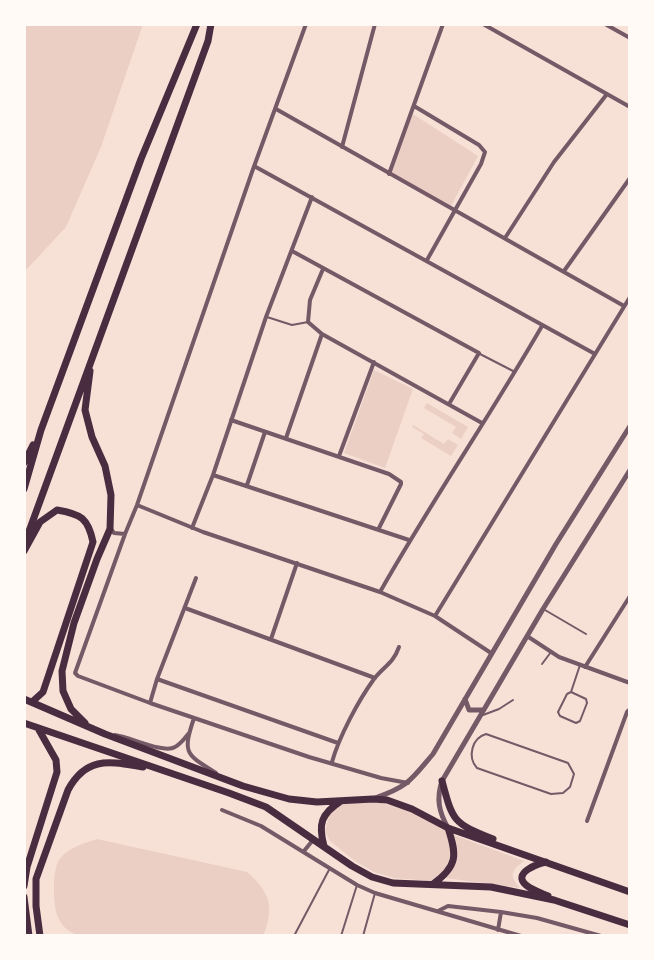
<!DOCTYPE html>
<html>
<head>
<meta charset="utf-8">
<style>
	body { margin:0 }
	#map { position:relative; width:654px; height:960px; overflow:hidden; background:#f7e1d7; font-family:"Space Grotesk",sans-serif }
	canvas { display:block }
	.frame { position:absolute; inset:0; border:26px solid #fffaf5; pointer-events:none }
</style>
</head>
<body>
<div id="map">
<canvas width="654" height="960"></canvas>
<div class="frame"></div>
</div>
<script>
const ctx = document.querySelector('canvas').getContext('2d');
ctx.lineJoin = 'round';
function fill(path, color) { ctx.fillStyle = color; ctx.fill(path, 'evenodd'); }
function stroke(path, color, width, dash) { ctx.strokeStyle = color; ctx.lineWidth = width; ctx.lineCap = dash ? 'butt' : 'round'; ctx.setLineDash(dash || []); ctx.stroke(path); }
fill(new Path2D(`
	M24,24H143L101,147L66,227L24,272Z
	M413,114L478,156L451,206L388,172Z
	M374,370L413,389L385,468L344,453Z
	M427,403L468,427L461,439L452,433L456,427L424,408Z
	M413,425L444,444L448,439L458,445L451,456L421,438L424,434L412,427Z
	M373,801L411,811L445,829L451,845V856L447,868L431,881L394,878L374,872L355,861L330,841L325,831L329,816L341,804Z
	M454,835L524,861C511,870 509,876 520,888L445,878C457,865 461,852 454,835Z
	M97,839L247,872C270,892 275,907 263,936H82C58,931 54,912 54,890C54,882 54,870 58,862C66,848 82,844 97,839Z`), '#ebcfc5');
stroke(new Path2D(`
	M267,317L292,325L308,322
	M480,354L515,372
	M545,610L586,634
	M542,664L551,652
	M571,692L586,699L587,703L580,721L576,723L560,716L558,712L567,694L571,692L580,665
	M483,715L499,709L513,700
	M486,734L568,763L574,774L570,787L563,793L551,794L477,768C467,757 472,738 486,734Z
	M294,936L330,868
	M341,936L357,885
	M363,936L375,893`), '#755966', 2);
stroke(new Path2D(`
	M306,24L252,172L137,505L125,534L75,673L78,676L150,703L309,757L381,778L408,783
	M483,24L630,107
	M605,24L630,38
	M414,106L479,145L485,152L481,164L427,260
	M276,109L624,306
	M342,147L375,24
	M254,166L595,354
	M389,174L443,24
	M505,238L554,162L607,94
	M292,251L479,353L449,404
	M323,269L310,300L308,322L322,334L482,423
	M564,271L630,178
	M231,420L389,474L401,482V484L379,528
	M286,438L322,334
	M339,456L374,362
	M213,475L409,540
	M247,485L265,432
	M137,505L203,532L380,592L435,616L491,653
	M192,528L213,475L266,317L312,197
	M111,529L114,533L125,534
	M380,592C431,502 490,416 542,326
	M185,608L375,678
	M435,616L630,297
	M527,636L559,657L630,683
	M271,639L297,563
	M585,667L630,596
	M157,679L338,743
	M150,703L157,679L196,578
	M194,718C182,754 186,754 216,773
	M115,735C130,737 164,754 175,747C181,744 185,738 189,733
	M332,762C339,737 358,701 374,679C384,666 393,664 399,647
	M222,810L261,826L357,885L375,893L521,936
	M587,821L627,712L630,709
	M304,851L313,840
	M438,911L448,906L501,912L537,918L601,936
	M498,930L501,912`), '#755966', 4);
stroke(new Path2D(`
	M465,699L469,710H483
	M375,798C408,787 411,780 433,754L556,544L630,426
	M448,828C439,812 436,799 442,781L543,609L630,470`), '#755966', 5);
stroke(new Path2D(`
	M24,463L33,445
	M24,489L41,430L141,159L197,24
	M24,545L208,41L211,24
	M24,551L40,522L57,510C81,514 88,518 93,542L43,692L32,702
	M24,699L105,734L243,786L289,799L317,802L373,799L387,800L412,809L448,828L630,892
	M24,723L229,793L266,807L352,866L372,877L393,883L491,887L554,900L630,925
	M85,723L71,709L63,691L62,671L74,623L97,559L110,529L111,495L105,466L92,437L85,410L90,371
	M442,781C453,822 453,823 493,839
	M324,846C318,824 321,814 341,801
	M546,862C537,864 512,873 526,885C532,890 541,893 548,896
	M433,884C458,866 457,855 448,828
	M24,886L27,867L57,772L56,760L39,730
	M24,897L29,936
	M40,936L36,906V879L68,790C87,755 111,762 143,767`), '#4a2c40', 7);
</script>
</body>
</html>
